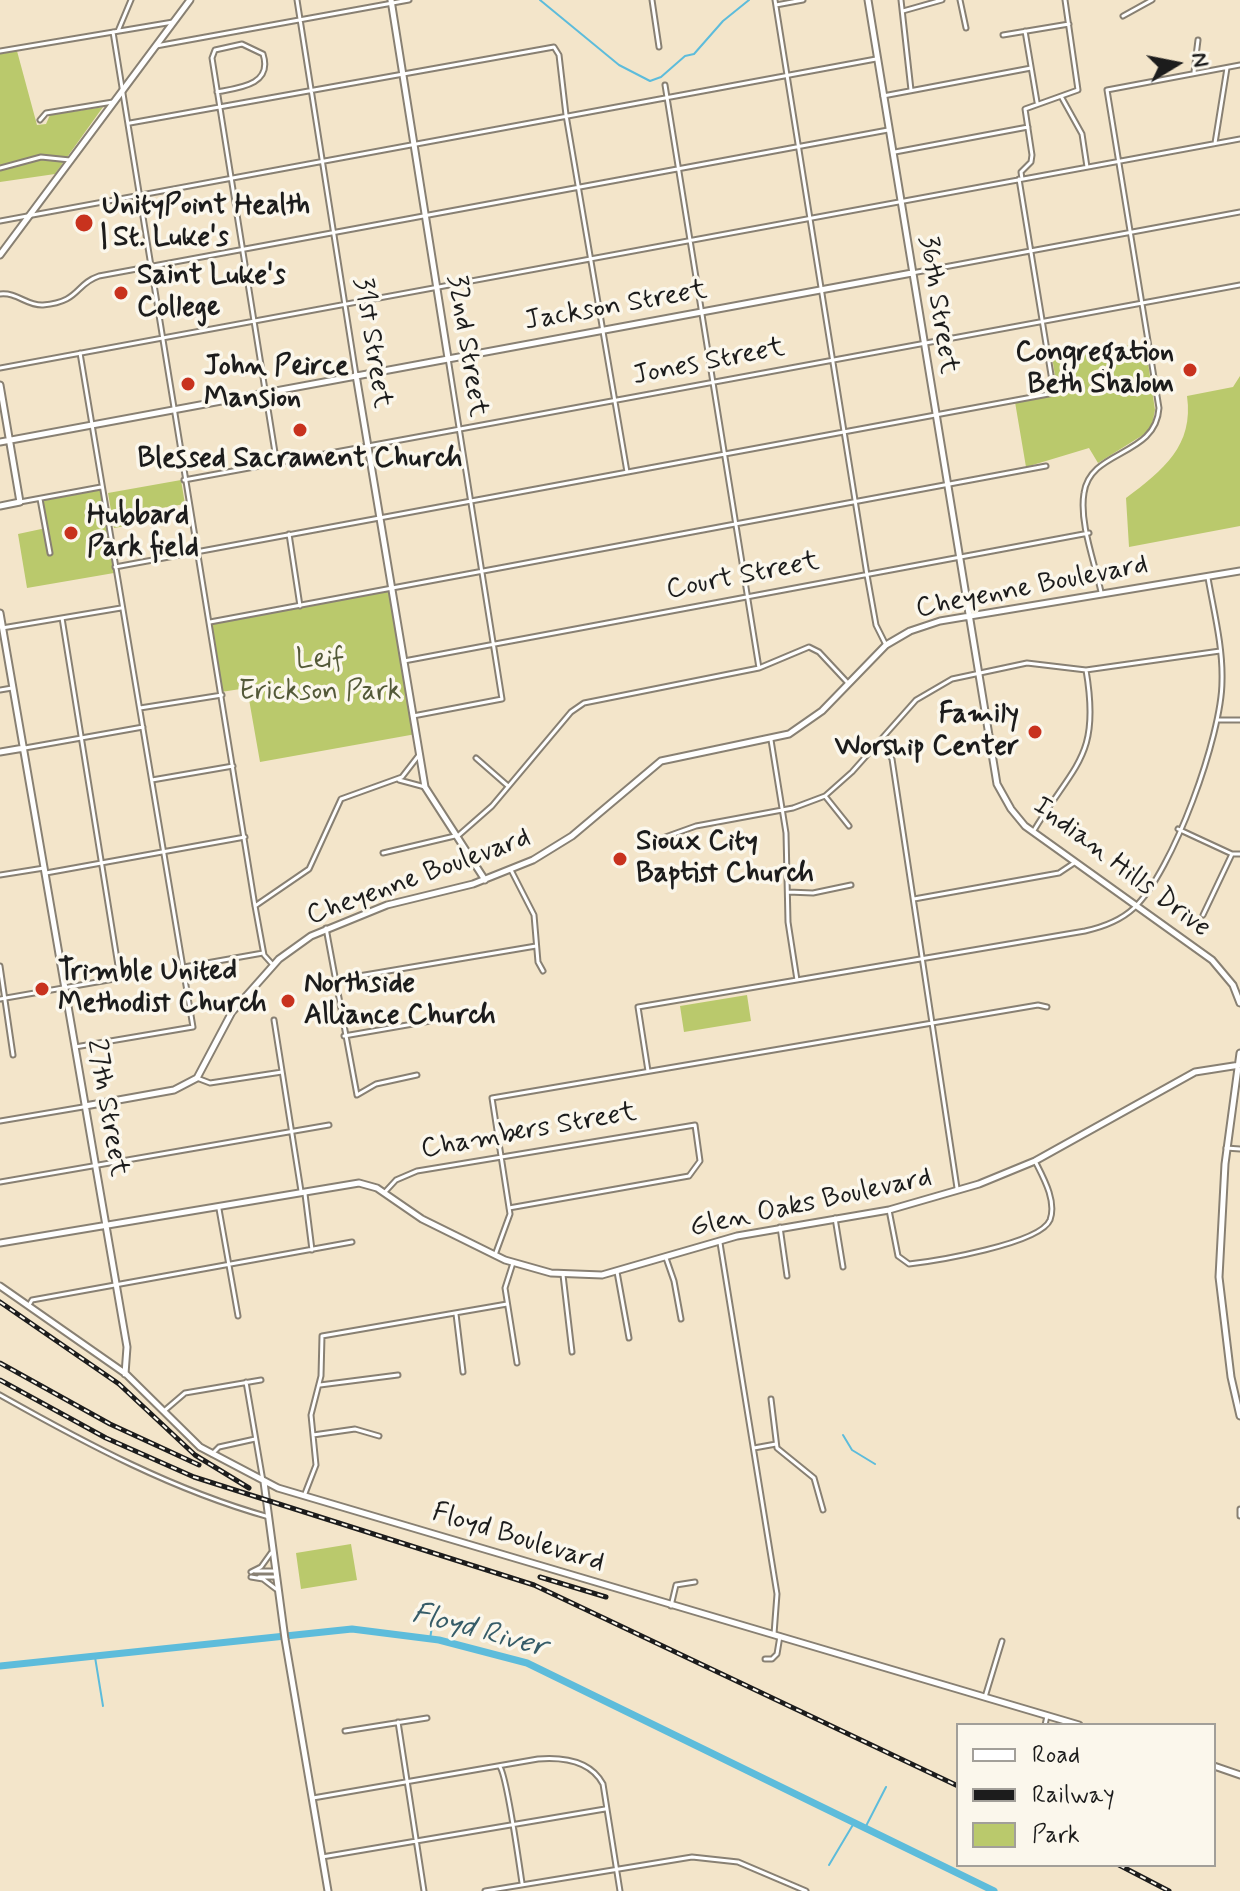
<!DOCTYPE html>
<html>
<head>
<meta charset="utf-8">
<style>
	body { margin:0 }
	#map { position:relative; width:1240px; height:1891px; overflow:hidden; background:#f3e5ca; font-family:Mynerve,sans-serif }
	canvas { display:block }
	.legend { position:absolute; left:956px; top:1723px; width:260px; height:144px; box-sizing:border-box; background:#fbf7ec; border:2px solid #a29f99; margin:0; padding:10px 14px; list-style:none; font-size:24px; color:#1c1c1c }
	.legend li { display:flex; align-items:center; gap:16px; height:40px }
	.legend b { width:40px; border:2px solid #a29f99 }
	.north { position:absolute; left:1136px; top:24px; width:80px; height:80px; -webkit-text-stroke:6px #fbf7ec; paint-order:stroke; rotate:80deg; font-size:22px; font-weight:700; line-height:32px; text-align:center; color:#1c1c1c }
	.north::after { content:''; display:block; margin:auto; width:28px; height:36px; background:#1c1c1c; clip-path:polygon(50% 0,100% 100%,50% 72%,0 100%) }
</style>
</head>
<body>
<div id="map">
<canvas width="1240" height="1891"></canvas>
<ul class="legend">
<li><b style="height:10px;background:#fff"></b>Road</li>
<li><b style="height:10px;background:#1c1c1c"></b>Railway</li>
<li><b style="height:22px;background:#bac96c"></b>Park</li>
</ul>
<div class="north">N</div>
</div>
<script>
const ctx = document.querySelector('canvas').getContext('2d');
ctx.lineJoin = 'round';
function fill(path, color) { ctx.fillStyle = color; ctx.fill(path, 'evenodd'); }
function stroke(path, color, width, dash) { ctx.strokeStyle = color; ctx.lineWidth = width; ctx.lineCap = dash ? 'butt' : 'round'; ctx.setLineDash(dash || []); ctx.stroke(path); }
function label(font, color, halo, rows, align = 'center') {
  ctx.font = font + ' Mynerve,sans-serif'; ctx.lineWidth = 7; ctx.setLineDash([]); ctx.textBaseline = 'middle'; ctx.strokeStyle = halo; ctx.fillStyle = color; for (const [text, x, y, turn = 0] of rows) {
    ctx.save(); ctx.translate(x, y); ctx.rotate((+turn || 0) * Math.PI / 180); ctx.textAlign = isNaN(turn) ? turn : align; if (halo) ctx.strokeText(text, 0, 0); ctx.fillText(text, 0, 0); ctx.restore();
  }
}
fill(new Path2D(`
	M17,51L37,125L46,124L50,115L103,107L55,174L0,182V54Z
	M1145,343L1155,410L1151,430L1098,463L1089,448L1026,467L1015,402L1058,394L1052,357Z
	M1240,376V526L1129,547L1126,498C1163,470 1194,446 1187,396L1233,387Z
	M181,480L185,504L161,508L162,520L114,528L108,493Z
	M100,489L114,573L27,588L18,534L46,528L40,499Z
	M393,589L416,734L260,762L247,688L221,692L210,622Z
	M747,995L751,1021L684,1032L680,1006Z
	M351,1544L357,1580L301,1589L296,1553Z`), '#bac96c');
stroke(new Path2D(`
	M540,0L619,65L650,81L661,77L685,56L694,54L723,21L749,0
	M843,1435L852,1450L875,1464
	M430,1639L436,1602
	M95,1657L103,1706
	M865,1828L886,1787
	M829,1865L854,1823`), '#5dbcdb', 2);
stroke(new Path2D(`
	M0,1666L352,1629L439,1640L527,1663L994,1891`), '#5dbcdb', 7);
const street = new Path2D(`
	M297,0L356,375
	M652,0L659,47
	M775,0L867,575L876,625L886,645
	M901,0L911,90
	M960,0L966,28
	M776,5L803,0
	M903,11L942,0
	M1123,16L1152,0
	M118,31L131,0
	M1025,31L1037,102
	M113,32L255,906L264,955L273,965
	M1003,35L1069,24
	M156,46L409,0
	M0,51L173,22
	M1194,72L1198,40
	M665,85L759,668
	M217,92C239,88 273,85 263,54L242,44L215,50L212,58L277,465
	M883,96L1031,68
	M1062,98L1082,134L1087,167
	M40,120L46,113L113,102
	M130,123L554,47L559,55L566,115L627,472
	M1215,143L1227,68
	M895,152L1028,127
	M0,168L41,157L70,160
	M1022,179L1021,172L1031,162L1032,155L1025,109L1078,90L1065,0
	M0,221L876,59
	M912,273L1240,212
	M0,294C17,292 27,306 43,305C80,302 75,284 99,276L888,130
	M0,368L1240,139
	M184,480L1240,285
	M40,499L50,553
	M20,502L101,487
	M289,534L300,606
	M115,567L1054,393L1019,179
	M1101,592C1095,563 1079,523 1084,493C1090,449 1156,457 1159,408L1107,90L1240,65
	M210,622L1046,466
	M2,628L121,608
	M404,661L1089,533
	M0,690L12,688
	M140,708L222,695
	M413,716L502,699L448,358
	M1217,720H1240
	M771,740L786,833L788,922L797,980
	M881,741L892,759L957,1188
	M25,748L143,727
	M476,758L508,786
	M152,780L233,766
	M399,780L425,787
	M825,796L849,826
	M1178,829L1232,854H1240
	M1033,832C1074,763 1101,758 1086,670
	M657,840L696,826L793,808L825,796L852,772L916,700L952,679L1027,663L1086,670L1220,651
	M383,853L459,835L492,806L571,712L584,703L759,668L809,647L819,652L847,682
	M511,870L534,915L538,962L543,971
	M46,873L245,837
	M0,875L44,868
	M788,892L813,893L851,885
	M914,899L1059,873L1074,863
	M255,906L309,869L341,799L402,777L419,755
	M1203,915L1232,854
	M326,928L357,1095L376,1084L417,1075
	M0,966L13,1055
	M184,967L263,953
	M335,980L536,946
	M0,999L120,978L62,618
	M274,1020L301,1191
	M344,1036L436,1020L446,1015
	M75,1047L193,1027L80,353
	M648,1071L638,1007L1085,931C1103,927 1120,921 1134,908C1173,871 1222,735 1222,681C1223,647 1214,612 1208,578
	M197,1078L210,1083L282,1072
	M0,1121L83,1107
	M1226,1148L1240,1149
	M0,1182L329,1125
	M384,1193L396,1180L417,1171L695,1125L700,1161L689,1176L509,1208
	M305,1194L312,1250
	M219,1209L238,1316
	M889,1210L898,1256L909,1264C935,1261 1040,1244 1050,1220C1057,1201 1043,1177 1035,1161
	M835,1218L843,1267
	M780,1227L787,1276
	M720,1243L777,1594L774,1634
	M495,1255L510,1214L492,1098L1038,1005L1047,1007
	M666,1258L674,1281L681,1319
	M513,1263L505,1288L517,1363
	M617,1272L629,1338
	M563,1275L572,1352
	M29,1305L32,1300L352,1242
	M456,1314L463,1372
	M246,1382L263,1481
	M320,1385L398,1375
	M0,1395C87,1444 173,1490 269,1517
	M771,1399L777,1448L814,1478L823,1510
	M164,1411L185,1393L261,1380
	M313,1435L355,1429L379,1436
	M754,1448L776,1444
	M212,1454L219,1447L255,1439
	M304,1496L316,1465L311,1415L321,1376L322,1336L507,1304
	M1240,1509V1516
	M255,1571H276
	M251,1572L261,1567L271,1553
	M251,1577L263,1579L276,1589
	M259,1577H276
	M671,1606L676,1585L695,1582
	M765,1659H772L777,1654L780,1636
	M985,1697L1002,1641
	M398,1722L424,1891
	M1045,1725L1047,1716
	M345,1731L427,1718
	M500,1767C507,1777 519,1863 522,1883
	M313,1798L538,1759C563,1757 590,1760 603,1784L620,1891
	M322,1857L605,1809
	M485,1891L692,1857L738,1862L806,1891`);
const secondary = new Path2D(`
	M391,0L448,358
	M868,0L997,784L1011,809L1025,826L1212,960L1233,985L1240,1003
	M0,255L190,0
	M356,375L425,787L485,880
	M0,385L20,502L0,506
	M0,442L912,273
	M0,613L127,1347L125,1374
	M0,752L24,748
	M1240,1053L1225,1164L1219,1277L1231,1377L1240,1416
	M85,1106L174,1090L197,1078L232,1012L279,959L311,936L387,905L473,884L533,860L572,836L661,761L789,734L822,711L886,645L910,631L940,621L1240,571
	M0,1243L359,1183L377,1188L422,1219L505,1260L551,1273L602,1275L737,1236L889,1210L979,1184L1035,1161L1195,1072L1240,1065
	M0,1286L126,1374L200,1447L278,1488L1079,1725
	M264,1482L285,1639L328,1891
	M1214,1766L1240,1775`);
stroke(street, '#888073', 7);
stroke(secondary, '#888073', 9);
stroke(street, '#fff', 3);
stroke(secondary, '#fff', 5);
const rail = new Path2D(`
	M0,1302L119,1384L195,1455L249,1488
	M0,1363L110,1424L199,1465
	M0,1380L106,1438L194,1477L534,1585L958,1786
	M540,1577L606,1597
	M1119,1865L1169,1891`);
stroke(rail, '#1c1c1c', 5);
stroke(rail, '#fbf7ec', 2, [6]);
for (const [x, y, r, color] of [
	[84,223,10,"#c8321e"],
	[121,293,8,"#c8321e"],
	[1190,370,8,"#c8321e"],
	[188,384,8,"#c8321e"],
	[300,430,8,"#c8321e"],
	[71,533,8,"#c8321e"],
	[1035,732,8,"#c8321e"],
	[620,859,8,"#c8321e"],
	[42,989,8,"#c8321e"],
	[288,1001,8,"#c8321e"]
]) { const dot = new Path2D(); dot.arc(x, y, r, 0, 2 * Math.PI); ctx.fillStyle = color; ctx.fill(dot); stroke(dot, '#fbf7ec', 3); }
label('bold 28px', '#1c1c1c', '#fbf7ec', [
	["UnityPoint Health",102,207],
	["| St. Luke's",102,239],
	["Saint Luke's",137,277],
	["College",137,309],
	["Congregation",1174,354,"right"],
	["Beth Shalom",1174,386,"right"],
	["John Peirce",204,368],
	["Mansion",204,400],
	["Blessed Sacrament Church",300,460,"center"],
	["Hubbard",87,517],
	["Park field",87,549],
	["Family",1019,716,"right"],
	["Worship Center",1019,748,"right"],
	["Sioux City",636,843],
	["Baptist Church",636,875],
	["Trimble United",58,973],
	["Methodist Church",58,1005],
	["Northside",304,985],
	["Alliance Church",304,1017]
], 'left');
label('28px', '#1c1c1c', '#fbf7ec', [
	["36th Street",937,305,81],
	["Jackson Street",616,307,-10],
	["31st Street",371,343,81],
	["32nd Street",466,346,81],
	["Jones Street",709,363,-11],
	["Court Street",743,577,-11],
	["Cheyenne Boulevard",1032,588,-11],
	["Indian Hills Drive",1121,868,37],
	["Cheyenne Boulevard",419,878,-20],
	["27th Street",106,1108,80],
	["Chambers Street",529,1132,-10],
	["Glen Oaks Boulevard",811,1204,-12],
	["Floyd Boulevard",518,1539,17]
]);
label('28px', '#535938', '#fbf7ec', [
	["Leif",320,661],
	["Erickson Park",320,693]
]);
label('italic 30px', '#365c68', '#fbf7ec', [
	["Floyd River",479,1632,15]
]);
</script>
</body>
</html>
